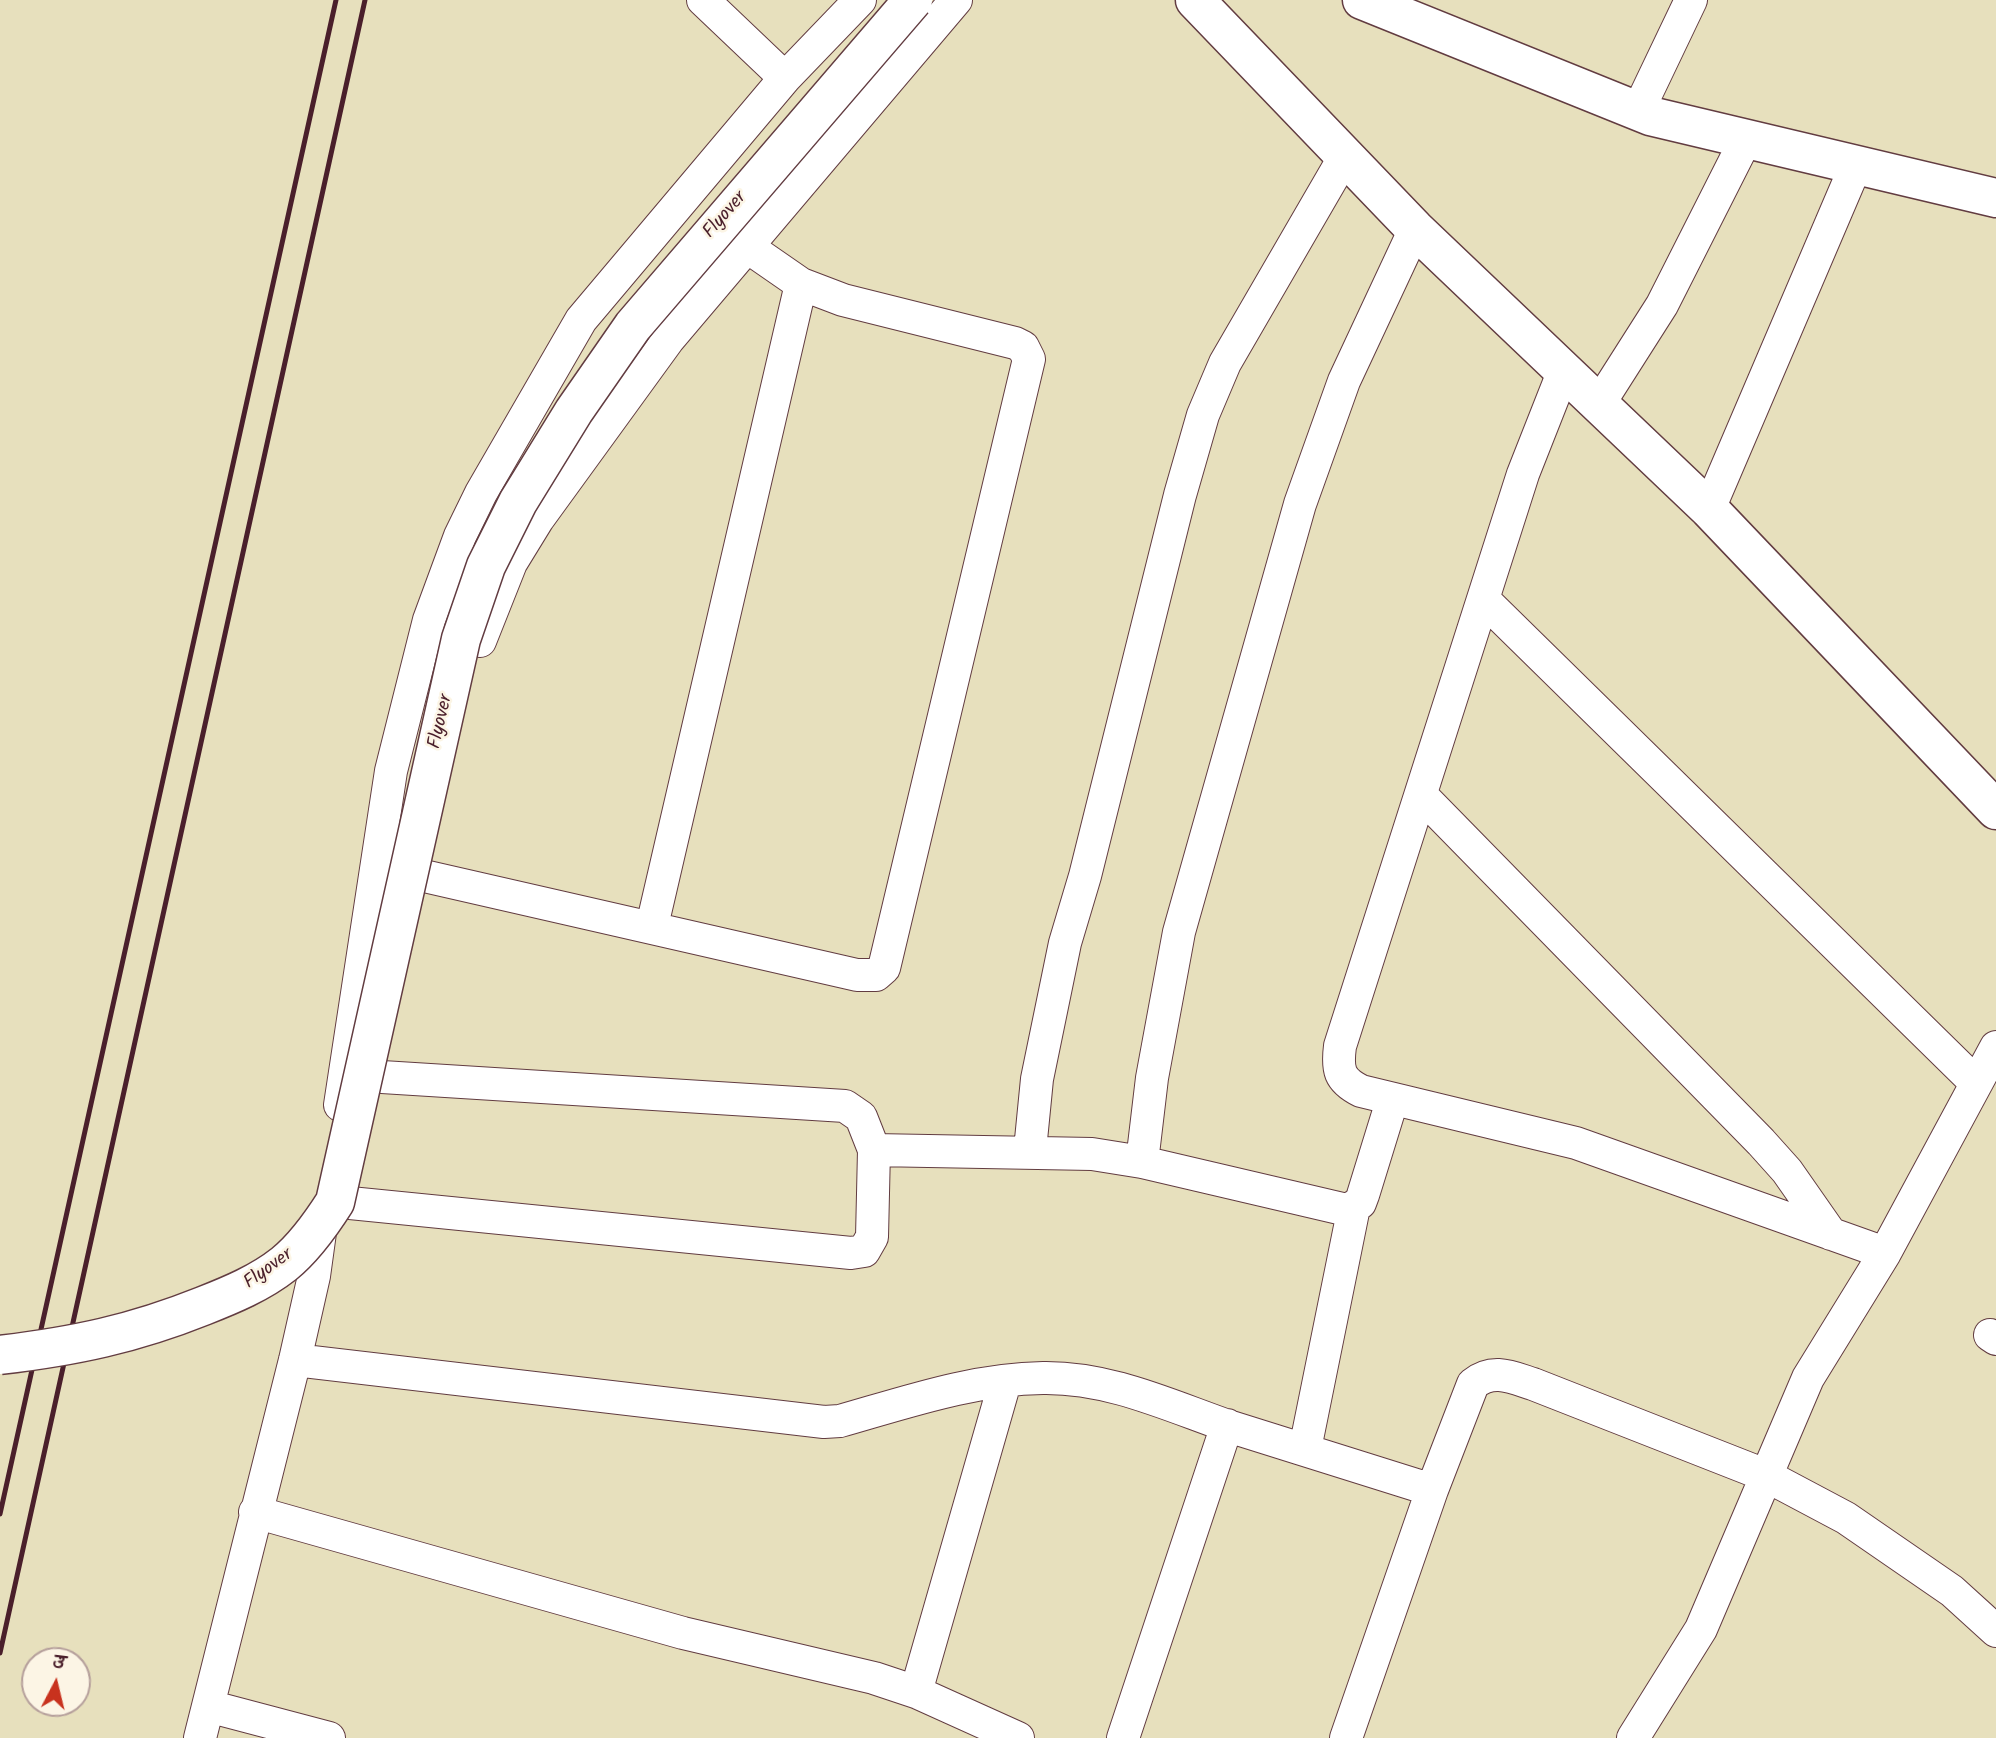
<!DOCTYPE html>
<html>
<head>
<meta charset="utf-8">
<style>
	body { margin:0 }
	#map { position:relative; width:1996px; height:1738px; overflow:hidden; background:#e7e0bd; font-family:Kalam,"Playpen Sans Deva",sans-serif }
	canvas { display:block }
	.north { position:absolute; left:21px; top:1647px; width:70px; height:70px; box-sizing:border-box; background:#fcf5e5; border:2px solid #b59f9b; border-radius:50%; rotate:7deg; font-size:19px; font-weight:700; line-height:28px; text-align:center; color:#4a1f2b }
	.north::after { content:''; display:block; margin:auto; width:24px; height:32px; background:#c8321e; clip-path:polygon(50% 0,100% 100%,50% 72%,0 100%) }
</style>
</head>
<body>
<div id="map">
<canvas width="1996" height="1738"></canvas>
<div class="north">उ</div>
</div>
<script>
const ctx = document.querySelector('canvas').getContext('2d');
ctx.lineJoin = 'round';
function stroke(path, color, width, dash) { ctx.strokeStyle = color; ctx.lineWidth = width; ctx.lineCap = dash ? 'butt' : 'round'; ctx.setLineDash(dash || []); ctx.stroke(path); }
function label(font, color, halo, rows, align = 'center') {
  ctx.font = font + ' Kalam,sans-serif'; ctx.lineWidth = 5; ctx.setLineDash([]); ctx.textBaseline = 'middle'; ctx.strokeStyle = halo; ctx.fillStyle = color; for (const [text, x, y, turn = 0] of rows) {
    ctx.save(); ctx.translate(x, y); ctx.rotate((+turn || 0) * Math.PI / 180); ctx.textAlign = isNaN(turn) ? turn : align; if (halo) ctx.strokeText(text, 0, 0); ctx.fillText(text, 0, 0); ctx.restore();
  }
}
const street = new Path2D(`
	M703,0L785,78
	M1638,111L1691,0
	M1564,370L1523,474L1340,1046C1337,1070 1339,1080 1361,1091L1576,1143L1885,1253
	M1599,404L1662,305L1746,139
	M1709,509L1856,165
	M1484,600L1976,1083
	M480,641L511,563L538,519L668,340L956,0
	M1421,795L1761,1142L1787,1171L1831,1234
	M424,876L857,975H876L884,968L1029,359L1023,347L1015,343L843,300L801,284L749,248
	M652,926L801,284
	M340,1105L391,771L429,620L460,536L481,493L581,320L785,78L860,0
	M874,1150L1092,1154L1142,1162L1347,1210L1360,1203L1363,1195L1392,1101
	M1030,1150L1037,1079L1065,943L1085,876L1180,495L1203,415L1225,363L1345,156
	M1142,1162L1152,1078L1179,932L1300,504L1344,381L1415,229
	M350,1203L851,1253L864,1251L872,1237L874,1150L861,1117L845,1106L382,1077
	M1990,1335L1996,1339
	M295,1360L824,1422L840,1421C907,1402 973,1379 1043,1378C1109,1377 1168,1405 1228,1426C1296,1448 1364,1468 1432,1490
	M1305,1449L1354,1207
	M255,1512L683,1633L874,1678L916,1692L1018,1738
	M916,1692L1005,1382
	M208,1706L329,1738
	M200,1738L295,1360L314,1276L322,1218
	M1123,1738L1227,1425
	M1346,1738L1432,1490L1473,1384C1493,1368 1511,1377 1533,1384L1765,1475L1846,1518L1952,1591L1996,1631
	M1633,1738L1701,1629L1808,1378L1885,1253L1996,1047`);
const secondary = new Path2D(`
	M1195,0L1415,229L1709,509L1996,810
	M1362,0L1650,116L1996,198`);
stroke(street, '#623c41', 34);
stroke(secondary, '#623c41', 41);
stroke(street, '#fff', 32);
stroke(secondary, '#fff', 38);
stroke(new Path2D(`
	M0,1514L336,0
	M0,1653L365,0`), '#4a1f2b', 5);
const secondaryBridge = new Path2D(`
	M0,1355C75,1346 133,1334 203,1306C231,1295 260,1283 284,1264C305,1247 321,1224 335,1202L461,639L486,566L518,502L574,411L633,326L913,0`);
stroke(secondaryBridge, '#623c41', 41, []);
stroke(secondaryBridge, '#fff', 38);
label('19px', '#4a1f2b', '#fcf5e5', [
	["Flyover",726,216,-49],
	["Flyover",442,722,-77],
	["Flyover",269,1270,-36]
]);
</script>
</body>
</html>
